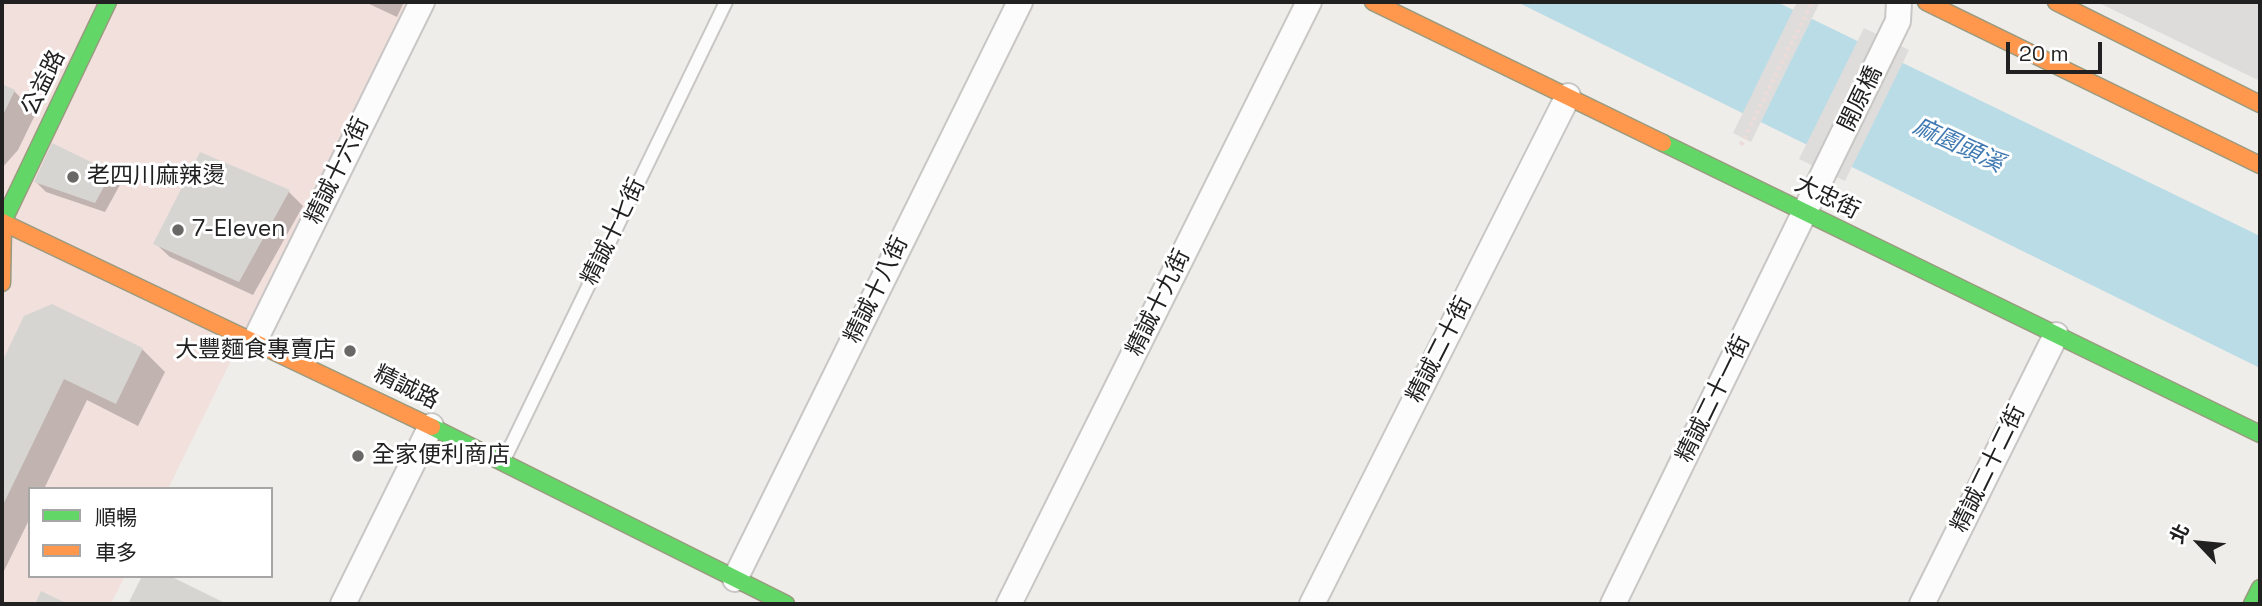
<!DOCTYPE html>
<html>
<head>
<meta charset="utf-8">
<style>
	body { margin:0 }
	#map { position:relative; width:2262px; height:606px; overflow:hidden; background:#efede9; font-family:"Space Grotesk","Noto Sans TC",sans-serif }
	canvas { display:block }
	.frame { position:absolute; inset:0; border:4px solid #212121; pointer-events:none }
	.legend { position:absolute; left:28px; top:487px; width:245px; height:91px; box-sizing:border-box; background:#fff; border:2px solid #a6a6a6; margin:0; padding:9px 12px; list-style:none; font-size:21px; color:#212121 }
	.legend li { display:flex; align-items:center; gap:14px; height:35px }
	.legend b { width:35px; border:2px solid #a6a6a6 }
	.north { position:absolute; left:2164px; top:508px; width:70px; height:70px; -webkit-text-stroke:5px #fff; paint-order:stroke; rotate:296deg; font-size:19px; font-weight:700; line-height:28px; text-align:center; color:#212121 }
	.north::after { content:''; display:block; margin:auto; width:24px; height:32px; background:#212121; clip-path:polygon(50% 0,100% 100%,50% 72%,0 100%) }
	.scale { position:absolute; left:2006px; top:42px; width:96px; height:32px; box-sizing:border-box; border:4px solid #212121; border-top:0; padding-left:9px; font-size:21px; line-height:24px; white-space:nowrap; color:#212121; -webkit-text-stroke:5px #fff; paint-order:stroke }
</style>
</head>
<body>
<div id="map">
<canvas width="2262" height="606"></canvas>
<div class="frame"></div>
<ul class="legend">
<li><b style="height:9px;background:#63d668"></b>順暢</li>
<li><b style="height:9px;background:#ff974d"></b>車多</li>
</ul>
<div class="north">北</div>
<div class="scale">20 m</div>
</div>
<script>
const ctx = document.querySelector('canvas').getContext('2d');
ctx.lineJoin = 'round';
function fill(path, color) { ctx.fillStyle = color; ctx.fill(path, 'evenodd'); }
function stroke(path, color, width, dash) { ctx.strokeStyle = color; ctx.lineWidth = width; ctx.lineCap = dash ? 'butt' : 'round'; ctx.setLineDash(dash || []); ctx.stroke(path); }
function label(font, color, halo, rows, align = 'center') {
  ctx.font = font + ' "Space Grotesk","Noto Sans TC",sans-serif'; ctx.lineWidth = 6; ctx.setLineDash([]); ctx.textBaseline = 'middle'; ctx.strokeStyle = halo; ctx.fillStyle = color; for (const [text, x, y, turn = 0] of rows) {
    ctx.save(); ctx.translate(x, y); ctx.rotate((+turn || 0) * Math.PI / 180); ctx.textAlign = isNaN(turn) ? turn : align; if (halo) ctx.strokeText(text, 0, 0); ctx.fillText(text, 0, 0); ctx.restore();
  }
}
fill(new Path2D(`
	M2097,2H2260V81Z`), '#dedcda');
fill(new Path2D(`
	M2,2H407L168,489H30V576H125L111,604H2Z`), '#f2e0dd');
fill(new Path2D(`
	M1517,2H1777L2260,236V368Z`), '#badce6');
fill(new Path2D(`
	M1797,2H1820L1751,142L1733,133Z
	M1864,28L1909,50L1845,181L1799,159Z`), '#dedddc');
fill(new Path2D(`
	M365,2H404L397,17Z
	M2,86L14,91L36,113L18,150L2,168Z
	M53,145L111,174L121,183L105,212L46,192L36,182Z
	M201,154L289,192L303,206L253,295L170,257L156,244Z
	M25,317L142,349L165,372L138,426L87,400L44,489H30V518L2,575V366Z`), '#0003');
fill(new Path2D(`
	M2,84L15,90L2,117Z
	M52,143L112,172L95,203L34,182Z
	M200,152L290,190L239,282L153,244Z
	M52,304L143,348L116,404L64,379L2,507V362L24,316Z
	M142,576H170L227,604H128Z
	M41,591L68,604H35Z`), '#d7d5d2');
const lane = new Path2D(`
	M503,462L726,2`);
const street = new Path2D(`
	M255,340L422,2
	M735,579L1020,2
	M343,604L431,426
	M1009,604L1309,2
	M1312,604L1568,96
	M1613,604L1898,21L1899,2
	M1922,604L2056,335`);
const fast = new Path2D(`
	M1663,143L2260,434
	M2,224L108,2
	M432,427L786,604
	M2252,604L2260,588`);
const slow = new Path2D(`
	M1373,2L1663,143
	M1926,2L2260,165
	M2056,2L2260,104
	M2,222L432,427
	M2,283L3,222`);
stroke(lane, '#c8c7c5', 16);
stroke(street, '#c8c7c5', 28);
stroke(fast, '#999a7f', 19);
stroke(slow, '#999a7f', 19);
stroke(new Path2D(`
	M1741,145L1812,2`), '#ecdcd9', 4.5, [3.5, 3.5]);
stroke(lane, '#fdfcfc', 12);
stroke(street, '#fdfcfc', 24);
stroke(fast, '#63d668', 16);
stroke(slow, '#ff974d', 16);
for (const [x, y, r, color] of [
	[73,177,7,"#696867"],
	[178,230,7,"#696867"],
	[350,351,7,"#696867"],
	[358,456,7,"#696867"]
]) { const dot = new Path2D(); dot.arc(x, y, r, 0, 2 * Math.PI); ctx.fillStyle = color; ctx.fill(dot); stroke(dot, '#fff', 2.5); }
label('23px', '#212121', '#fff', [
	["公益路",44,83,-64],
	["開原橋",1861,99,-64],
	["精誠十六街",338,171,-64],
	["大忠街",1827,198,26],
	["精誠十七街",614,232,-64],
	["精誠十八街",877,290,-64],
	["精誠十九街",1159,303,-64],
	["精誠二十街",1440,350,-63],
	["精誠路",406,388,26],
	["精誠二十一街",1714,399,-64],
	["精誠二十二街",1989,469,-64]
]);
label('23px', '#212121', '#fff', [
	["老四川麻辣燙",87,177],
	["7-Eleven",192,230],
	["大豐麵食專賣店",336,351,"right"],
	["全家便利商店",372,456]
], 'left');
label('italic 24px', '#407ab2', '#fff', [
	["麻園頭溪",1958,146,25]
]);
</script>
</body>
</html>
